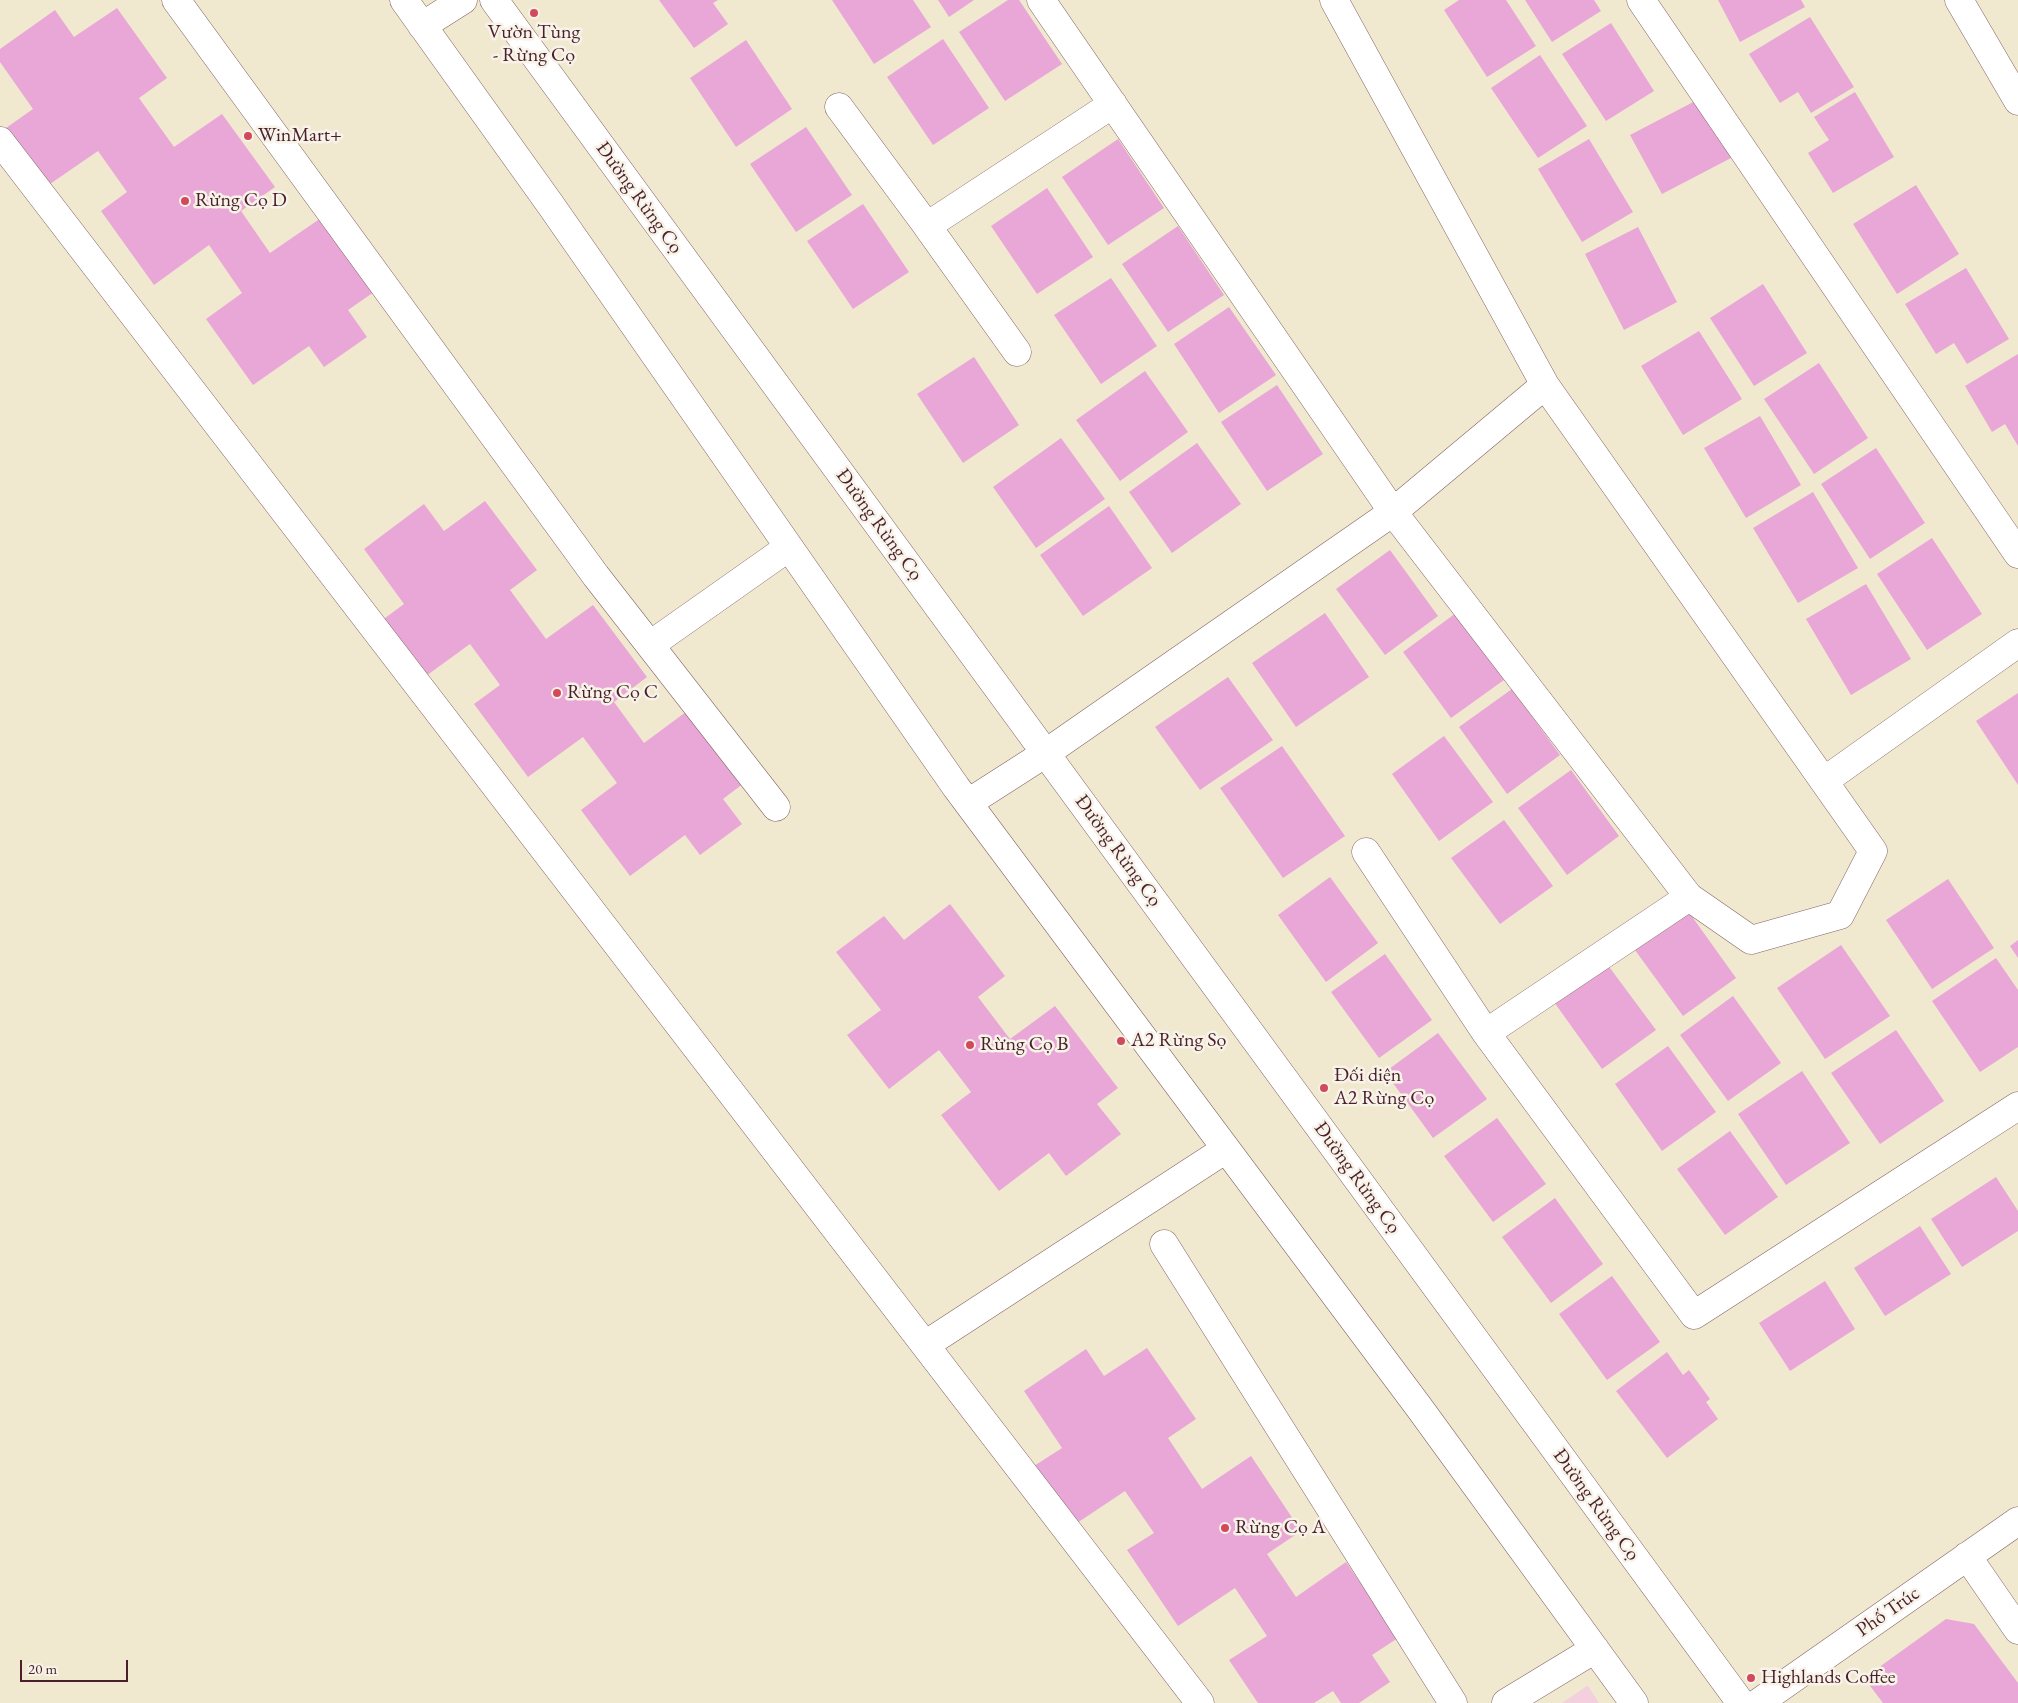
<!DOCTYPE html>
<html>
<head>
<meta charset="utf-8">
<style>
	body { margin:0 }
	#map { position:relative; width:2018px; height:1703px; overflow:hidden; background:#f1e8d0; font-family:"EB Garamond",serif }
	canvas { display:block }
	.scale { position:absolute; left:20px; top:1660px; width:108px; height:22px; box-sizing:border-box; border:2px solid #4a1f2b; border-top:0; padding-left:6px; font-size:15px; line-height:18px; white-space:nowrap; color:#4a1f2b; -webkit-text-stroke:4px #f7f3e8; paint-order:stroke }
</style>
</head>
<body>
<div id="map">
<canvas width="2018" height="1703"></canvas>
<div class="scale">20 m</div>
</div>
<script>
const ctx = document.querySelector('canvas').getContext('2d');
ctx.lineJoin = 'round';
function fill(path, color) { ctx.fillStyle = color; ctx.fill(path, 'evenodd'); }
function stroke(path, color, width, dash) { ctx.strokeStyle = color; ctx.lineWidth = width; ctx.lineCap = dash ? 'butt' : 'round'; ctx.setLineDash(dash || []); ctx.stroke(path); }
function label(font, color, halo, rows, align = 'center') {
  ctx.font = font + ' "EB Garamond",serif'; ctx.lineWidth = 5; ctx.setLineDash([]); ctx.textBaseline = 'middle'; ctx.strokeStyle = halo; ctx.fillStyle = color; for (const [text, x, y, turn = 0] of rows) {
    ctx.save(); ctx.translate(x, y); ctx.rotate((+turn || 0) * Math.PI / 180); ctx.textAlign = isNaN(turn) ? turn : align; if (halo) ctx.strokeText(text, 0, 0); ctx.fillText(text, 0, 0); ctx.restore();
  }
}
fill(new Path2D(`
	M1588,1686L1599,1703H1562L1587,1686Z`), '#f4cfdd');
fill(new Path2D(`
	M659,0H718L713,3L728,24L694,48Z
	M832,0H913L931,27L874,64Z
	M938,0H974L949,17Z
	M1008,0H1019L1062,64L1005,101L959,32Z
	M1459,0H1506L1536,46L1487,77L1444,10Z
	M1525,0H1594L1601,11L1552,42Z
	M1718,0H1801L1805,7L1740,42Z
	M117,8L167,78L139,98L174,147L222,114L275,187L241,211L270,253L321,218L374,292L348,310L367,337L324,367L309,346L253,385L206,319L242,293L209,245L154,285L101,211L127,192L98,151L47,186L6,128L33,109L0,62V49L55,10L74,37Z
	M1810,17L1854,87L1811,113L1798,92L1780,103L1749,54Z
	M1611,23L1654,91L1606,121L1562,54Z
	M943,39L989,108L933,145L887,77Z
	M746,40L792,109L736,147L690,78Z
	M1540,55L1587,126L1538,158L1491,88Z
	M1855,92L1894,157L1833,193L1808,153L1829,140L1814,117Z
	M1699,99L1731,158L1662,194L1630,135Z
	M806,127L852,195L796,232L750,164Z
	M1118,139L1164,208L1108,245L1062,177Z
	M1589,139L1633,212L1582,242L1538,169Z
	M1916,185L1959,254L1897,294L1853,224Z
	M1047,188L1093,257L1037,294L991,226Z
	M863,204L909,272L853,309L807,241Z
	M1178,226L1224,295L1168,332L1122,264Z
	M1638,227L1677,302L1624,330L1585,254Z
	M1966,268L2009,339L1967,364L1954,343L1936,354L1905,304Z
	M1111,278L1157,346L1101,384L1054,315Z
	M1763,284L1807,353L1754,386L1710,318Z
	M1229,307L1276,375L1219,413L1174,344Z
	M1699,331L1742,399L1683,435L1641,366Z
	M2018,354V446L2005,424L1992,432L1965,386Z
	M974,357L1019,425L963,463L917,394Z
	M1819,363L1868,438L1814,474L1764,399Z
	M1145,371L1188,432L1120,481L1076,420Z
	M1277,385L1323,454L1267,491L1221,422Z
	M1760,416L1801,485L1746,518L1704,448Z
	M1061,438L1105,499L1036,548L993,487Z
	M1197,443L1241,504L1172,553L1129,492Z
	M1876,448L1925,523L1870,559L1821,484Z
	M1813,492L1858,568L1798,603L1753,528Z
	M485,501L537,570L510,590L546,639L593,605L647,677L614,702L644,743L694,706L748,780L723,799L742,824L700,855L685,835L630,876L581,810L617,783L583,737L528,777L474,704L500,685L470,644L419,681L377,624L404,604L364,549L424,504L444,531Z
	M1109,506L1152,568L1083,616L1040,555Z
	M1932,538L1982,614L1927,650L1877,574Z
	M1390,550L1438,616L1385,655L1336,589Z
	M1866,584L1911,659L1851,695L1806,619Z
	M1325,613L1369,677L1296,727L1252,663Z
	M1456,613L1504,680L1451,718L1403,652Z
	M1228,677L1273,740L1200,790L1155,727Z
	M1512,689L1560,755L1507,794L1459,727Z
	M2018,693V785L1976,721Z
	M1444,736L1493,802L1439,841L1392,774Z
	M1282,746L1345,836L1283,878L1220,788Z
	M1571,770L1619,836L1567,875L1518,808Z
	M1504,820L1553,886L1500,924L1451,858Z
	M1330,877L1378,943L1326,982L1278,915Z
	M1948,879L1994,948L1932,989L1886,920Z
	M950,904L1005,976L978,997L1010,1039L1055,1006L1118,1088L1097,1104L1121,1134L1066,1176L1049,1153L999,1191L941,1115L971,1092L939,1050L889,1089L847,1035L881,1010L836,952L884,916L904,940Z
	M1688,911L1736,978L1683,1016L1635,950Z
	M2018,940V958L2010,946Z
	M1841,945L1890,1016L1825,1059L1777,988Z
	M1385,954L1432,1020L1379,1058L1331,992Z
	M1996,958L2018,990V1047L1980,1072L1932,1001Z
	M1607,964L1656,1030L1602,1069L1554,1002Z
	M1733,996L1781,1063L1728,1101L1680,1035Z
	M1896,1030L1944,1101L1880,1144L1831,1073Z
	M1438,1033L1487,1099L1433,1138L1385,1072Z
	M1668,1046L1716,1112L1662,1151L1615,1084Z
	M1802,1071L1850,1143L1786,1185L1738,1114Z
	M1497,1118L1546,1184L1493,1222L1444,1156Z
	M1730,1131L1778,1197L1725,1235L1677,1169Z
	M1996,1177L2018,1211V1231L1962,1267L1931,1219Z
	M1555,1198L1603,1264L1551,1303L1502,1237Z
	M1920,1226L1951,1274L1885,1316L1854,1268Z
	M1612,1276L1660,1342L1607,1380L1559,1314Z
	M1825,1281L1855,1329L1790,1371L1759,1323Z
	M1147,1348L1196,1419L1168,1438L1202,1489L1251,1456L1301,1531L1267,1554L1296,1597L1346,1562L1398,1638L1372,1655L1390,1682L1359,1703H1341L1333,1691L1314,1703H1258L1229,1660L1267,1636L1235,1588L1178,1626L1127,1550L1154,1533L1125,1491L1074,1525L1034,1466L1062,1448L1024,1391L1086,1349L1104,1376Z
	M1667,1352L1683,1375L1689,1370L1710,1399L1706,1402L1718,1419L1667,1458L1616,1391Z
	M1946,1619L1974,1624L2018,1683V1703H1883L1864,1678Z`), '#e8a7d7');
const minor = new Path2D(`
	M176,0L596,576L776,807
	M404,0L550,204L956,787L1421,1410L1634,1703
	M494,0L1741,1703
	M1041,0L1393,512L1545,385
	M1641,0L2018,554
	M1959,0L2018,101
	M422,26L463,0
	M839,107L927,226
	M0,141L1200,1703
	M1017,352L927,226L1113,104
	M650,645L789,547
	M1824,781L2018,643
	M968,803L1046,753L1393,512L1689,897L1751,940L1840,915L1873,851L1545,385L1334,0
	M1366,852L1486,1033L1694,1315L2018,1106
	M1486,1033L1689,897
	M1164,1244L1453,1703
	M925,1345L1226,1149
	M1967,1556L2018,1630
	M1506,1703L1595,1649
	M1758,1703L2018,1521`);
stroke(minor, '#846565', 29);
stroke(minor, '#fff', 28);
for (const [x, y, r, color] of [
	[534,13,5,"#d1495b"],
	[248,136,5,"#d1495b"],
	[185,201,5,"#d1495b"],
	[557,693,5,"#d1495b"],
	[1121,1041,5,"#d1495b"],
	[970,1045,5,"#d1495b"],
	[1324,1088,5,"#d1495b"],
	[1225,1528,5,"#d1495b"],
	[1751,1678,5,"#d1495b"]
]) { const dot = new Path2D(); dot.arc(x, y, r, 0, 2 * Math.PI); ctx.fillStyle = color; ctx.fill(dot); stroke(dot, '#f7f3e8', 2); }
label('20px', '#4a1f2b', '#f7f3e8', [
	["Vườn Tùng",534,33,"center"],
	["- Rừng Cọ",534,56,"center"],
	["WinMart+",258,136],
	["Rừng Cọ D",195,201],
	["Rừng Cọ C",567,693],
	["A2 Rừng Sọ",1131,1041],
	["Rừng Cọ B",980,1045],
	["Đối diện",1334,1076],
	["A2 Rừng Cọ",1334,1099],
	["Rừng Cọ A",1235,1528],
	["Highlands Coffee",1761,1678]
], 'left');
label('20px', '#4a1f2b', '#f7f3e8', [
	["Đường Rừng Cọ",639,198,54],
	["Đường Rừng Cọ",879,525,54],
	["Đường Rừng Cọ",1118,851,54],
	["Đường Rừng Cọ",1357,1178,54],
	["Đường Rừng Cọ",1596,1505,54],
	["Phố Trúc",1888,1612,-35]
]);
</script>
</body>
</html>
